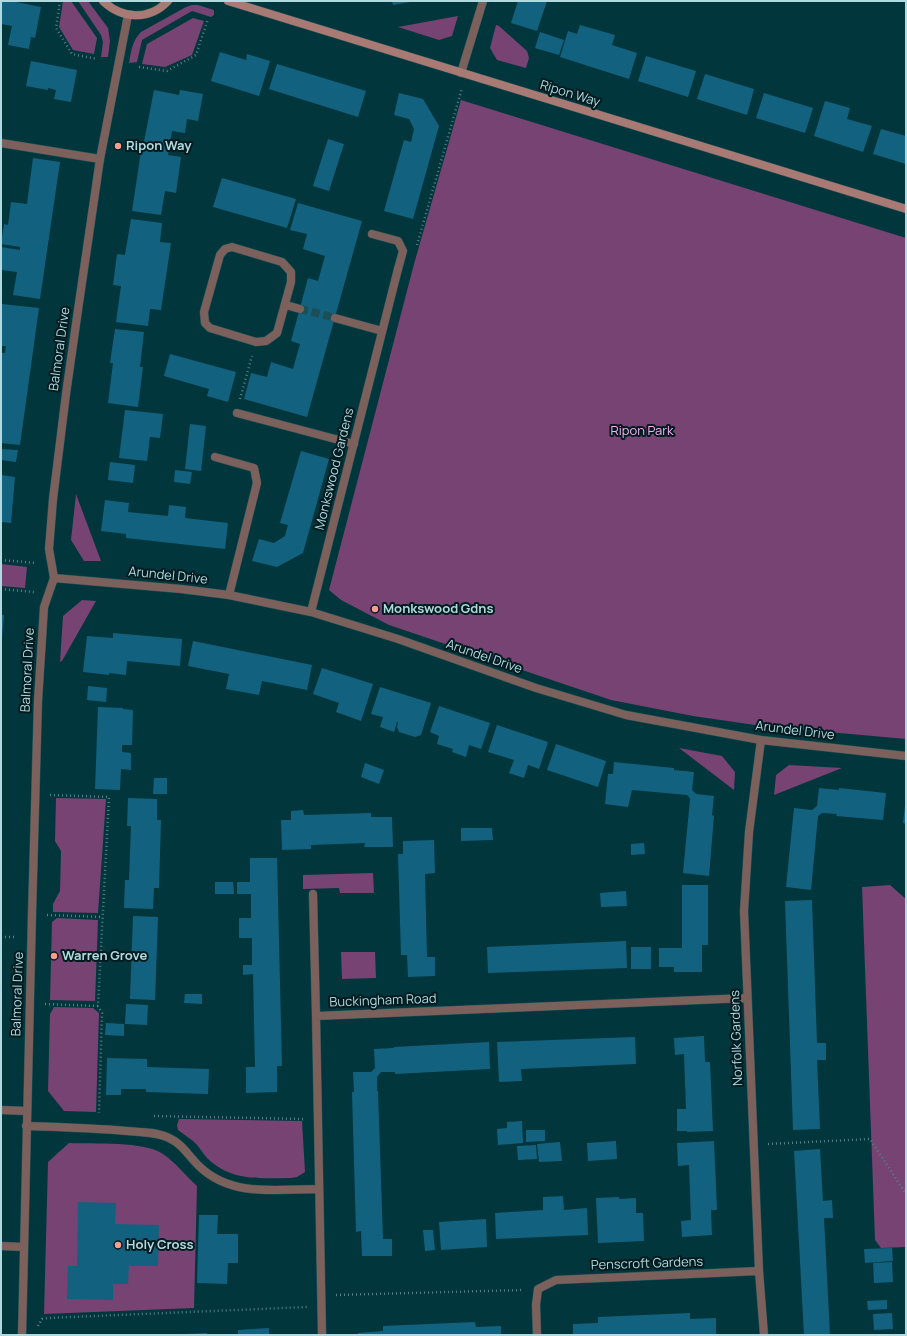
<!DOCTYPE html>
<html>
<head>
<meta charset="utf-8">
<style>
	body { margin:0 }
	#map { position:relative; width:907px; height:1336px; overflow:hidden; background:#02363d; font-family:Manrope,sans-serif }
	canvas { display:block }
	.frame { position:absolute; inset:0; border:2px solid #b1d9e0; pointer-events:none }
</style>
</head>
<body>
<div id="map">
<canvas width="907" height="1336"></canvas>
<div class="frame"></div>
</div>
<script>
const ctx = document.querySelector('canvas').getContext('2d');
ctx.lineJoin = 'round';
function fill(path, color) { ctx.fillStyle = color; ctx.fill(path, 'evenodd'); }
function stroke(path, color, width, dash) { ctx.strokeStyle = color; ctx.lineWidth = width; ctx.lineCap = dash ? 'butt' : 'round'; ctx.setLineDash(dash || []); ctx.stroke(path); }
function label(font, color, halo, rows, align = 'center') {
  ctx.font = font + ' Manrope,sans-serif'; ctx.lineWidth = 4; ctx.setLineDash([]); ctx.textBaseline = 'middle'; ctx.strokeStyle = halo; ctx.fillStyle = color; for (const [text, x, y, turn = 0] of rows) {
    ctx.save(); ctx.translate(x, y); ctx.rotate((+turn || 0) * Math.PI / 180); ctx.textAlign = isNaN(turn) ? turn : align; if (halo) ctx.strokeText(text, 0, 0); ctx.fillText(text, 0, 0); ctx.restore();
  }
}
fill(new Path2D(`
	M63,1H71L97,38L94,54L73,50L59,27Z
	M78,1H88L108,28L110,41L108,57H101L103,42L101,35Z
	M192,5H198L214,10V15L211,17L192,11L142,40L137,62L129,63C131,52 132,41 141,32L186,7Z
	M458,16L452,36L439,40L398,27Z
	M193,18L204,21L192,55L165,67L142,64L147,44Z
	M496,25L499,26L527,51L529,58L526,68L497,60L490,48Z
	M461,100L906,238V739L762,726L693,716L611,700L389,625L341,600L329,590L414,264Z
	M76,494L101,561H84L71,540Z
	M1,564L27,567L25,588L1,586Z
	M82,600L96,601L62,661L60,662L63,616Z
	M679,748L722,756L735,772L734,790Z
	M789,765L842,768L774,795L776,775Z
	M56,798L106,799L98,913L53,912V904L60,891L61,851L55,841Z
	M373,873L374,893H340L339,888L303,889V875Z
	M890,885L906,899V1247L881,1248L875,1240L862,887Z
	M57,918L98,920L95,1001L50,1000L52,922Z
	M341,952H375L376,978L342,979Z
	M54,1007L93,1008L99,1013L96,1112L64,1111L48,1091L50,1014Z
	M179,1119L302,1121L305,1172L297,1177L291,1178C259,1178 232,1182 207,1158C203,1154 201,1149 197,1145C192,1139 184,1135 178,1130L177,1125Z
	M69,1143C93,1144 145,1141 163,1154C174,1161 187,1177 197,1186L194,1308L44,1314L48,1162Z`), '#764373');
fill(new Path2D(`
	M1,1H16V2L41,7L35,38L31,37L29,49L8,45L12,26L1,24Z
	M392,1H410V2L393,5Z
	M518,1H547L537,31L511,23Z
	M580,25L615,35L612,45L637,53L629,79L560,57L568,31L577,34Z
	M540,32L564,40L559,55L535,48Z
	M220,52L246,60L247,54L270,61L259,96L211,81Z
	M646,56L696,71L688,97L638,81Z
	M31,61L77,70L71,102L54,99L56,90L48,88V90L26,86Z
	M277,64L366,91L358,117L269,89Z
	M705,74L754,89L747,115L697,99Z
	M154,90L179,95L180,90L203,94L198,121L187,119L185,133L172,131L168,155L181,157L176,193L165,191L161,215L132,211L141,151L142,152Z
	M399,93L423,99L439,126L413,219L384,211L404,140L411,142L414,129L409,119L394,115Z
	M764,93L813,108L805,133L756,118Z
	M825,101L850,108L847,119L872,126L863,152L814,136Z
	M881,129L906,136V164L873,154Z
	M328,139L344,144L329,191L313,186Z
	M33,158L60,162L40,299L13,295L17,272L1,270V247L20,250V247L1,244L4,224L8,225L11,202L27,204Z
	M222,178L296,199L287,228L213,207Z
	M298,203L362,221L307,417L244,399L251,373L267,377L271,362L293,369L300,344L291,341L308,278L318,281L325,256L303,249L307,234L290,230Z
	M131,219L162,223L160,242L171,243L161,310L150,309L148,326L116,322L121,286L113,285L117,254L125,255Z
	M2,304L39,308L20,445L1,443V353H5L6,346H1Z
	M115,329L144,332L140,367H143L138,407L108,403L113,363H110Z
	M170,354L236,372L228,402L207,396L209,389L164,376Z
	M125,410L163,414L160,438L150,437L147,461L119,458Z
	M190,424L206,426L201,471L185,469Z
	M1,449L18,450L16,462L1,460Z
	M301,451L329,459L303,553L277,567L252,561L259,539L274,543L285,536L288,525L280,523Z
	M110,462L135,465L133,483L108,480Z
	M175,470L192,472L190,484L174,482Z
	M1,475L15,477L11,523L1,522Z
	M105,500L129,503L128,512L168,516L169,505L186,507L185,518L228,523L225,549L126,538V534L101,531Z
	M1,615H4L2,638H1Z
	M113,633L182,639L180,666L127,661L126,675L109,673V675L83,672L87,636L113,638Z
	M193,641L312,665L307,690L262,681L259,695L226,689L229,674L188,666Z
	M322,668L373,684L361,721L336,712L339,703L313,694Z
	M88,686L107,688L106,702L87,700Z
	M380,687L431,703L421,735L415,737L399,732L397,727L398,722H397L394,732L380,727L383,717L371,714Z
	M439,706L490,723L481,749L469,745L466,757L452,752L453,749L437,744L439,736L430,732Z
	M98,707L123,708V709L133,710L132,745H122V752L131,753V770L121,769L120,790L95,789Z
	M497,725L548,742L539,769L528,765L524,778L509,773L514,760L488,752Z
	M556,744L606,761L598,787L547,770Z
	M614,762L674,768V770L694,772L692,790L696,794L714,796L712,815L714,816L709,876L683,873L690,799L689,797L687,795L632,790L628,807L605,804L608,774H613Z
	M365,763L384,770L379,784L361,777Z
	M154,778H167V794H153Z
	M819,788L839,790V788L886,793L883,820L836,816L837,814L822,813L818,816L811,890L786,887L794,808L812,810L817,806Z
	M128,798L157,799V820H161L159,888H154L153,909L124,908L125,880H129L131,826H127Z
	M905,805H906V824L903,823Z
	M303,810L304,815L371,813V817H392L393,847H364L365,843L311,845V849L282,850L281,820H291V811Z
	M461,828H492L493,840L461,841Z
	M434,840L435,873L425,874L427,957H435V976L408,977L407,955H401L398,854H403V841Z
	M644,843L645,854L631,855V844Z
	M250,858H277L282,1066H277V1092L246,1093V1067H255L254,1021L253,974L243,975V965H252V938H239V918H251V894H237V882H250Z
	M215,882H233L234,894H215Z
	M682,885H708V945H702V972H674V967H659V948H682Z
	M626,891L627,906L601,907L600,893Z
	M812,900L817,1043H826V1060H817L820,1129L793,1130L785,901Z
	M133,916L158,917L155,1000L130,999Z
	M626,941L627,968L488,973L487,947Z
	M631,947H651V969H631Z
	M185,994H202V1004L184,1003Z
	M126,1004L148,1005L147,1025L125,1024Z
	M106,1023L124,1024V1036L105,1035Z
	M704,1036L705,1062H710L713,1131L687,1132V1131H677V1109H686L684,1054L675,1055L674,1038Z
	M635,1037L636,1064L521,1069L522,1081L499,1082L497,1042Z
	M489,1042L490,1069L395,1074V1072H381L377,1077V1091H378L383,1239H392V1256H362L361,1231L356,1232L352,1092H354L353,1072H371L375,1068L374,1049L394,1048V1047Z
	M107,1058L147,1059V1067L209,1069L208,1094L146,1092V1089H121V1095H106Z
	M522,1121L523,1143L498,1145L497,1129L507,1128V1122Z
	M526,1130H545V1141L526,1142Z
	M616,1141L617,1159L588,1161L587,1143Z
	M714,1141L717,1210H711L712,1235L682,1237L681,1221L691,1220L689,1165L678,1166L677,1143Z
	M560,1142L562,1161L539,1162L537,1144Z
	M536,1145L537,1159L518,1160L517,1146Z
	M820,1149L823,1201L832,1200L833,1218H824L830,1335H804L794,1151Z
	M563,1196L564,1210L587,1208L588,1235L496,1239L495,1213L543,1210V1197Z
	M619,1197V1199L636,1198V1213H643L644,1241L598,1243L596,1198Z
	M78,1202L116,1203L115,1224L159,1225L158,1266H129L128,1284H113V1300L67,1299L68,1266H77Z
	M199,1215H218L217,1234H238V1263H228L227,1284L197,1283Z
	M486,1219L487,1247L441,1250L439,1222Z
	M423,1230H433L435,1250L425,1251Z
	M892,1248L893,1261L865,1263L864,1249Z
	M892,1262L893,1282L874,1283L873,1263Z
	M887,1300V1309L868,1310L867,1301Z
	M690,1313V1319L716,1318V1335H573V1324L598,1323V1317Z
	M892,1313L893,1329L874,1330L873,1314Z
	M475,1322L476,1327L501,1326V1335H358V1333L383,1331V1326Z
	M269,1328V1335H238V1330Z
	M207,1333V1335H185V1334Z`), '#12627f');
stroke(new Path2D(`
	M300,309L335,318`), '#1c4e55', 8, [8, 4]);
const lane = new Path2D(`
	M1,143L100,159
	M372,234L398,241L403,251L398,269
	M237,413L354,444
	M215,457L254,468L257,483L229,595
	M1,1110L27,1111`);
const street = new Path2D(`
	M461,73L483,1
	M232,247L282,262L291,272V282L277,333L266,341L256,342L210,328L205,323L204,312L220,255L225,249Z
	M286,305L300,309
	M335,318L382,331
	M54,578L181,589L229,595L311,612L398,639L536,688L626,715L761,740L906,756
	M311,612L398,269
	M761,740L749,832L744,911L759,1271L764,1335
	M313,894L316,1016
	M26,1126C60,1127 94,1128 127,1131C141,1132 157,1132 169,1138C183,1144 189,1157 200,1167C233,1198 278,1189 319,1189
	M1,1246L24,1247
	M22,1335L32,914L38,701L44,607L54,578L49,549L53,499L66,394L78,310L100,159L128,15
	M322,1335L316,1016L747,998
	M537,1335L536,1305L538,1289L556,1280L759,1271`);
const secondary = new Path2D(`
	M103,1C122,19 149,21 168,1
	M228,1L906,209`);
stroke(lane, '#22535a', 9);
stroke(street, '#22535a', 9);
stroke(secondary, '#22535a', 9);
stroke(new Path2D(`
	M60,1L56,28L72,54L97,59
	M139,67L167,71L196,55L208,19
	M417,245L462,88
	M240,399L252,356
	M1,560L36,563
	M1,589L34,592
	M50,795L109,797L98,1006L102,1013L99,1113
	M47,915L103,917
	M1,937H16
	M45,1004L98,1006
	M154,1116L303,1119
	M768,1144L870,1139L906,1194
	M336,1295L523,1290
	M38,1326L42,1319L48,1318L307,1307`), '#528188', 2.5, [1, 3]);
stroke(lane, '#7c605b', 8);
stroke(street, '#7c605b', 8);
stroke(secondary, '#a87a73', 8);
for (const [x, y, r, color] of [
	[118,146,4,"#f59d8f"],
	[375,609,4,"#f59d8f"],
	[54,956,4,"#f59d8f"],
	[118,1245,4,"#f59d8f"]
]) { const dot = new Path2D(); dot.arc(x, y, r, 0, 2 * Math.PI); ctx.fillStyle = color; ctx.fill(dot); stroke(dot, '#011b1f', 1.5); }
label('13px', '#b1d9e0', '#011b1f', [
	["Ripon Way",570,94,17],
	["Balmoral Drive",60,349,-82],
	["Monkswood Gardens",335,469,-76],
	["Arundel Drive",168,576,6],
	["Arundel Drive",484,657,19],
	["Balmoral Drive",28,670,-87],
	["Arundel Drive",795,731,7],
	["Balmoral Drive",18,994,-88],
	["Buckingham Road",383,1001,-2],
	["Norfolk Gardens",737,1038,-92],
	["Penscroft Gardens",647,1264,-2]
]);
label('bold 13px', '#b1d9e0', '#011b1f', [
	["Ripon Way",126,146],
	["Monkswood Gdns",383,609],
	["Warren Grove",62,956],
	["Holy Cross",126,1245]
], 'left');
label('13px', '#f6b2f1', '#011b1f', [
	["Ripon Park",642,431]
]);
</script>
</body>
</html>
